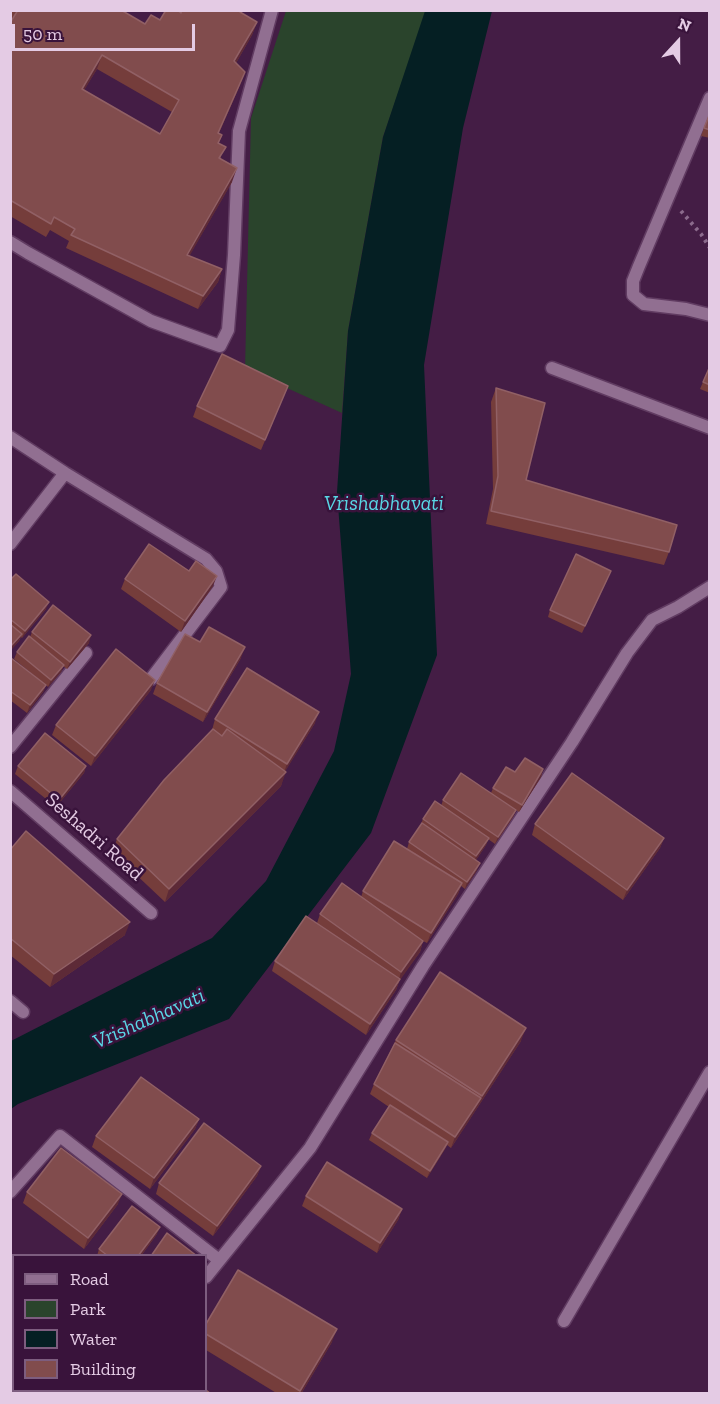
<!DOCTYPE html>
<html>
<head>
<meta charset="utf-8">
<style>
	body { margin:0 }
	#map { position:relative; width:720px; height:1404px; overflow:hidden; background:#441d45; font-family:"Zilla Slab",serif }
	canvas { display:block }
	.frame { position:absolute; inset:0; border:12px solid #e4cbe4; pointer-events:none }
	.legend { position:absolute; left:12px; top:1254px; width:195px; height:138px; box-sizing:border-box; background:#39133b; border:2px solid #7d5d7f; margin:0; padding:8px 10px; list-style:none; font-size:18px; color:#e4cbe4 }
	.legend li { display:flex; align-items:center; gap:12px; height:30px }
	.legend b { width:30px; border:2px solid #7d5d7f }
	.north { position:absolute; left:648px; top:12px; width:60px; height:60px; -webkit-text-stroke:4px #39133b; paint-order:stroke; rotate:21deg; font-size:16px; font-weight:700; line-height:24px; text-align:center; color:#e4cbe4 }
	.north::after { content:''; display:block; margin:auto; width:21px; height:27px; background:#e4cbe4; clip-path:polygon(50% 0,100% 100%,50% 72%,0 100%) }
	.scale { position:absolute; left:12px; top:24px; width:183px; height:27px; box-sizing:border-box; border:3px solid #e4cbe4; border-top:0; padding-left:8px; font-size:18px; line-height:21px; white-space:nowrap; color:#e4cbe4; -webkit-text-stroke:4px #39133b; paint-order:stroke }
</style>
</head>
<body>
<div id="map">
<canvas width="720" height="1404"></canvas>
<div class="frame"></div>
<ul class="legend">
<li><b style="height:8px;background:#916f91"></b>Road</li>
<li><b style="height:16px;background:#2a442c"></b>Park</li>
<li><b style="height:16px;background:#051f23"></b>Water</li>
<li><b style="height:16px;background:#814c4d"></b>Building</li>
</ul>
<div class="north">N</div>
<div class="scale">50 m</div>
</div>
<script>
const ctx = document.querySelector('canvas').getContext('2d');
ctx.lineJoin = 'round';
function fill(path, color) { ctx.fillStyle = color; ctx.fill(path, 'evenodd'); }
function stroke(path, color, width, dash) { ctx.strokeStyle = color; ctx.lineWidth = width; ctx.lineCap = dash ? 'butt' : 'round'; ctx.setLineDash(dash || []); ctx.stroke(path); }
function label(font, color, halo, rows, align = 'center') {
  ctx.font = font + ' "Zilla Slab",serif'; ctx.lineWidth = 5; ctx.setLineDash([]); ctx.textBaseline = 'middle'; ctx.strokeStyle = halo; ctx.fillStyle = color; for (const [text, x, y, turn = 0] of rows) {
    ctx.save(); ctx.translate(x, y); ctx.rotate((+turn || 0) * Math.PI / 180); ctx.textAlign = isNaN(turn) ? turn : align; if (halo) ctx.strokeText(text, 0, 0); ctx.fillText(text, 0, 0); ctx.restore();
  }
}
fill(new Path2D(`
	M286,11H427L383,137L348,331L342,413L245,369L251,118Z`), '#2a442c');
fill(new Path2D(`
	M425,11H492L463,128L424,365L437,655L371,833L229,1019L18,1104L11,1109V1041L212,938L266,881L334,751L351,674L337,492L348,331L383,137Z`), '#051f23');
const lane = new Path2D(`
	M10,437L65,473L206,559L216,571L221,587L151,679
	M10,544L65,473
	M564,1321L710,1072`);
const street = new Path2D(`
	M710,98L639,266L633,281V295L644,304L686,309L710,315
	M10,242L28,253L151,321L220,346L228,330L234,255L239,131L272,10
	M552,368L710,428
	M10,747L86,653
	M10,791L151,913
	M10,1001L23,1012
	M10,1192L60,1136L219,1260
	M206,1277L310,1148L423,966L572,742L627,653L652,620L678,607L710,587
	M116,1394L119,1390`);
stroke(lane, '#613c62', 15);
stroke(street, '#613c62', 15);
stroke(new Path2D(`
	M681,211L701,234L710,248`), '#8b6b8c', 4, [3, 4.5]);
stroke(lane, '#916f91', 12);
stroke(street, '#916f91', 12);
fill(new Path2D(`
	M12,10H121L145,24L160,20L181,13L240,12L257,22L252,35L236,63L240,85L219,133L222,135L219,143L221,159L232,182L189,256L222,269L218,282L198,309L66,248L69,241L50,230L46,237L10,216V23L11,22L10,16ZM97,69L172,112L160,134L84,90Z
	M710,112V138L701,136Z
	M710,366V393L700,389Z
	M288,386L261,450L193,417L197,406Z
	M496,388L526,480L669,552L664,565L486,524L493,489L491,402Z
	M189,571L213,586L181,632L121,589L125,579Z
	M608,578L582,633L548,617L550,610Z
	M10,580L46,609L22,638L21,637L19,641L10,651Z
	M32,632L89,643L67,669L63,666L61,672L48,687L46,685L43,692L27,713L10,700V660L42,682L14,659L17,652L30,637Z
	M200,642L241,658L203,722L153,694L157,683Z
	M151,690L91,766L52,735L56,725Z
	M215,719L315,723L285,771L281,786L165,902L112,852L117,839L212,730Z
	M18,766H86L84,773L56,807L15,774Z
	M543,769L541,777L519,812L516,810L513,817L495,844L488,839L486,845L476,860L477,870L465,889L461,886L458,894L427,943L421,940L423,941L420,952L400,979L396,990L366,1035L272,971L275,961L317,923L320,914L361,897L363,891L407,849L409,842L420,826L423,819L441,806L443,800L491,793L493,788L515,772Z
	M535,824L664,838L660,848L623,900L532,835Z
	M10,850L125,935L50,987L10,955Z
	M396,1040L521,1041L451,1148L447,1145L445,1149L427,1178L369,1140L372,1133L389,1107L370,1094L374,1084Z
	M199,1119L195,1129L150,1189L92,1147L96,1136Z
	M261,1166L257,1176L213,1236L156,1194L159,1183Z
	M27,1192L118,1204L84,1249L23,1203Z
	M306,1196L402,1209L398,1220L377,1253L302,1206Z
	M157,1234L141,1256H97L99,1249Z
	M206,1324L332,1342L301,1394H278L206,1350Z
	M14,1354V1390H99V1392L97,1394H10V1358Z`), '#753d3b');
fill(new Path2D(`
	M257,22L252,35L229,75L234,61Z
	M102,55L97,69L77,102L82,89Z
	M245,72L240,85L213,146L218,133Z
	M237,168L232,182L182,269L187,255Z
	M222,269L218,282L198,309L203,296Z
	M217,576L213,586L181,632L185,621Z
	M49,602L46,609L22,638L25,631Z
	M22,634L19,641L10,651V647Z
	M91,635L89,643L67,669L70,662Z
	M245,647L241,658L203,722L207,712Z
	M64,665L61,672L48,687L51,680Z
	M155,680L151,690L91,766L95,756Z
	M46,685L43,692L27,713L30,705Z
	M319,712L315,723L283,775L287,764Z
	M86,766L84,773L56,807L59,800Z
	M543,769L541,777L519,812L522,805Z
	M286,772L281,786L165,902L169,889Z
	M516,810L513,817L495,844L498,837Z
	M489,838L486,845L474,863L476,856Z
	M664,838L660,848L623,900L627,890Z
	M480,863L477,870L465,889L467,882Z
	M462,883L458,894L427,943L431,933Z
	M130,922L125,935L50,987L54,974Z
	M423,941L420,952L398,983L401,972Z
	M400,979L396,990L366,1035L370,1024Z
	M526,1028L521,1041L451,1148L455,1137Z
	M199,1119L195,1129L150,1189L154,1178Z
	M448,1142L445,1149L427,1178L430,1171Z
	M261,1166L257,1176L213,1236L217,1226Z
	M122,1194L118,1204L84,1249L88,1238Z
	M402,1209L398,1220L377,1253L380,1243Z
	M160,1227L157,1234L141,1256H138Z
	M337,1329L332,1342L301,1394H299Z`), '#5d2a37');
const building = new Path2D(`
	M18,10H121L145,24L151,15L160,20L166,10H177L181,13L182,10H241L240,12L257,22L234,61L245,72L218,133L222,135L218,143L226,147L219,158L237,168L187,255L222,269L203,296L71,235L75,229L54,217L51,224L10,200V23ZM102,55L179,100L160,134L82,89Z
	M710,113V130L704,128Z
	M222,354L288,386L265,440L197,406Z
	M710,366V385L703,382Z
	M496,388L545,403L526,480L677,525L669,552L491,511L498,476Z
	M149,544L189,571L196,561L217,576L185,621L125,579Z
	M576,554L611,571L585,626L550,610Z
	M16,574L49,602L25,631L10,619V580Z
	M53,605L91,635L70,662L32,632Z
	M10,624L22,634L10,647Z
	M209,627L245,647L207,712L157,683L185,634L200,642Z
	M29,636L64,665L51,680L17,652Z
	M116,649L155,680L95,756L56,725Z
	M11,658L46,685L30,705L10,691V660Z
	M247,668L319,712L287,764L215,719Z
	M213,729L222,736L227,729L286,772L169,889L117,839L164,780Z
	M45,733L86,766L59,800L18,766Z
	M525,758L543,769L522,805L493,788L506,767L515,772Z
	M461,773L516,810L498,837L443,800Z
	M572,773L664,838L627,890L535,824Z
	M435,801L489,838L476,856L423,819Z
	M422,823L480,863L467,882L409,842Z
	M26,831L130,922L54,974L10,938V850Z
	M394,841L462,883L431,933L363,891Z
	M342,883L423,941L401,972L320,914Z
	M306,916L400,979L370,1024L275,961Z
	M440,972L526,1028L482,1096L396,1040Z
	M395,1043L481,1098L455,1137L374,1084Z
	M141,1077L199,1119L154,1178L96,1136Z
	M390,1105L448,1142L430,1171L372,1133Z
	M204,1123L261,1166L217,1226L159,1183Z
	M61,1148L122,1194L88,1238L27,1192Z
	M327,1162L402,1209L380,1243L306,1196Z
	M132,1206L160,1227L138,1256H108L99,1249Z
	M167,1233L197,1256H151Z
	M238,1270L337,1329L300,1391L206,1334V1324Z
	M14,1354V1386L10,1383V1358Z
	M20,1390H96L93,1394H24Z
	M141,1390H206L211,1394H139Z`);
fill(building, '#814c4d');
stroke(building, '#916065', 1.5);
label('20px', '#e4cbe4', '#39133b', [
	["Seshadri Road",94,837,41]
]);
label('italic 21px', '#59d6e5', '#39133b', [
	["Vrishabhavati",384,504],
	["Vrishabhavati",149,1019,-24]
]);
</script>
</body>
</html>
